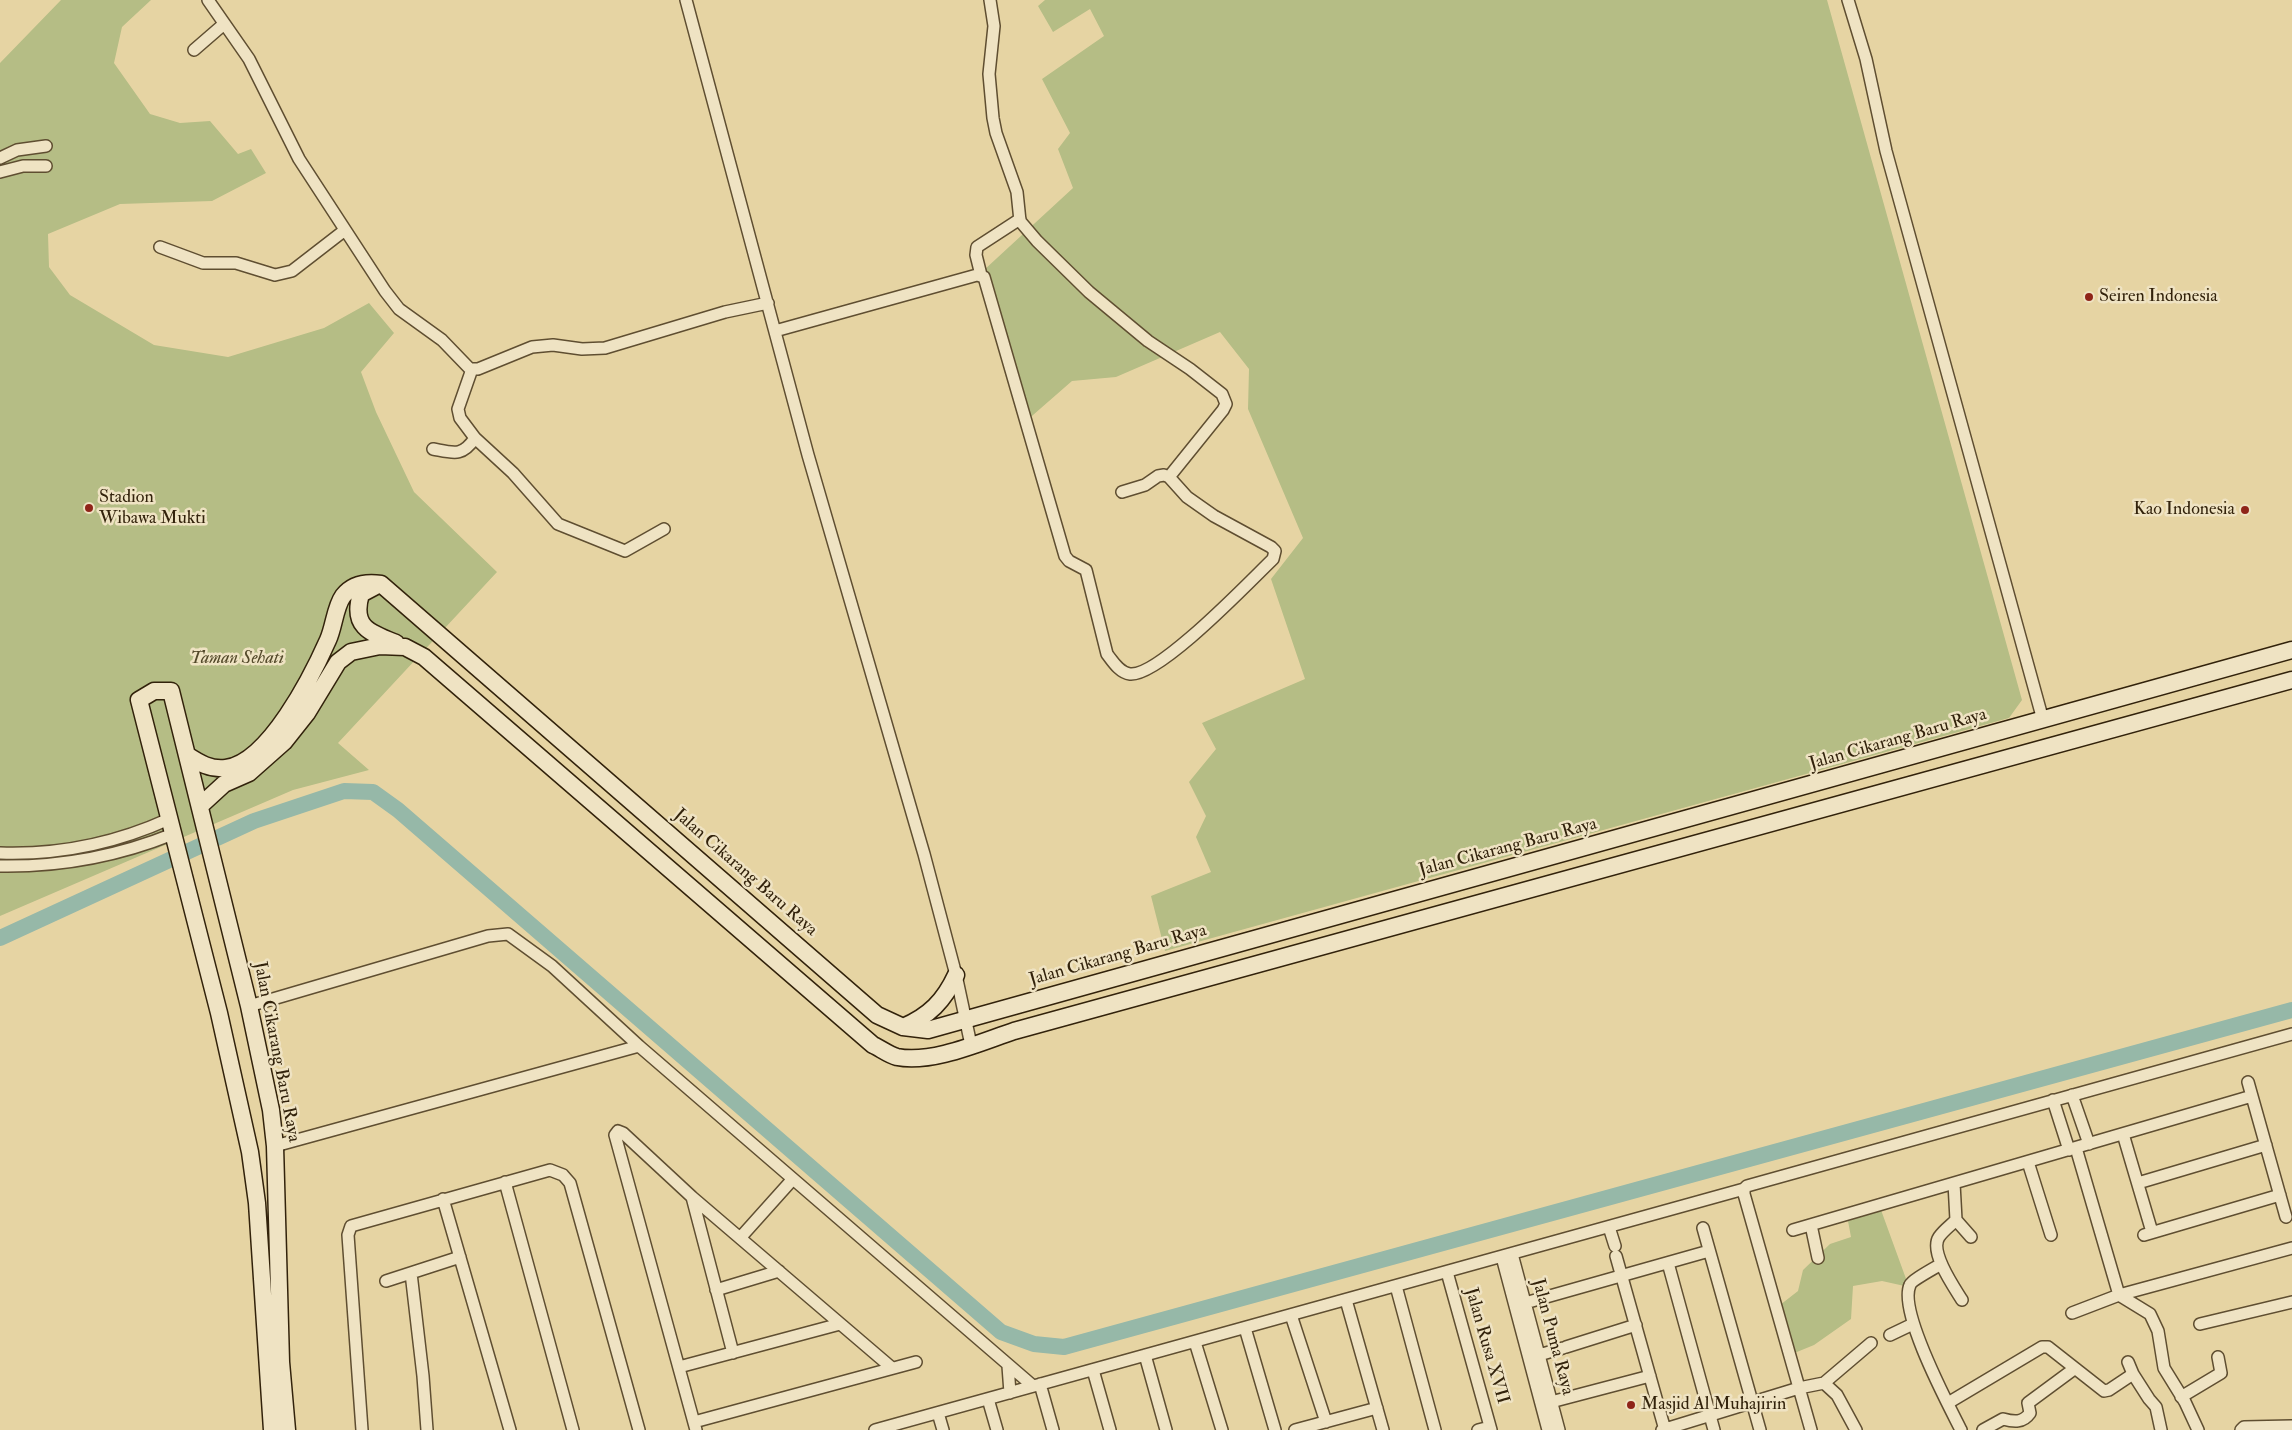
<!DOCTYPE html>
<html>
<head>
<meta charset="utf-8">
<style>
	body { margin:0 }
	canvas { display:block; background:#e6d4a3 }
</style>
</head>
<body>
<canvas width="2292" height="1430"></canvas>
<script>
const ctx = document.querySelector('canvas').getContext('2d');
ctx.lineJoin = 'round';
function fill(path, color) { ctx.fillStyle = color; ctx.fill(path, 'evenodd'); }
function stroke(path, color, width, dash) { ctx.strokeStyle = color; ctx.lineWidth = width; ctx.lineCap = dash ? 'butt' : 'round'; ctx.setLineDash(dash || []); ctx.stroke(path); }
function label(font, color, halo, rows, align = 'center') {
  ctx.font = font + ' "IM FELL Double Pica",serif'; ctx.lineWidth = 5; ctx.setLineDash([]); ctx.textBaseline = 'middle'; ctx.strokeStyle = halo; ctx.fillStyle = color; for (const [text, x, y, turn = 0] of rows) {
    ctx.save(); ctx.translate(x, y); ctx.rotate((+turn || 0) * Math.PI / 180); ctx.textAlign = isNaN(turn) ? turn : align; if (halo) ctx.strokeText(text, 0, 0); ctx.fillText(text, 0, 0); ctx.restore();
  }
}
fill(new Path2D(`
	M61,0H151L122,27L114,63L150,114L180,123L210,121L238,154L251,149L266,173L212,201L120,204L48,234L49,267L70,295L154,345L228,357L324,328L369,303L394,333L361,372L376,412L414,492L497,572L338,743L369,770L293,790L0,916V63Z
	M1045,0H1827L2022,700L2009,718L1165,951L1151,896L1211,872L1196,837L1206,816L1189,782L1216,749L1202,723L1305,679L1271,579L1303,538L1248,409L1249,369L1220,332L1116,377L1072,381L1025,422L984,270L1073,188L1058,149L1070,133L1042,79L1104,36L1090,9L1053,32L1038,6Z
	M1881,1210L1909,1287L1882,1281L1853,1286L1851,1319L1814,1345L1792,1354L1780,1305L1798,1291L1803,1270L1830,1244L1851,1237L1848,1221Z`), '#b5bd85');
stroke(new Path2D(`
	M0,938L254,821L344,791L373,792L398,810L1001,1332L1034,1344L1064,1347L2292,1010`), '#96b8a8', 16);
const street = new Path2D(`
	M208,0L249,59L299,159L385,291L399,309L442,340L470,369H478L532,347L553,345L582,349L605,348L725,312L768,303
	M686,0L808,455L924,854L956,975L971,1045
	M1848,0L1866,59L1886,151L2043,720
	M194,50L224,24
	M0,158L17,150L46,146
	M0,172L23,166H46
	M160,247L203,263H236L275,275L292,271L345,230
	M981,275L976,255L977,247L1020,219
	M775,331L977,275L984,277L1065,556L1069,561L1086,570L1107,654C1113,662 1120,673 1130,674C1159,677 1250,581 1273,559L1275,551L1271,547L1214,516L1187,497L1169,477L1223,410L1226,404L1222,394L1190,369L1148,341L1089,292L1037,241L1020,221L1017,192L996,133L993,118L989,74L994,26L990,0
	M472,369L458,409L460,418L475,438L513,473L558,524L625,551L664,529
	M433,449C454,453 462,457 475,438
	M1122,492L1145,485L1158,476L1164,475L1169,477
	M0,853C60,855 114,844 169,819
	M0,866C61,867 116,857 173,834
	M249,1006L488,936L508,934L552,966L639,1046L1033,1386
	M2248,1082L2286,1217
	M2072,1095L2089,1144
	M2053,1100L2069,1150
	M2123,1134L2152,1232
	M275,1146L639,1046
	M2076,1148L2119,1295L2150,1314L2158,1331L2164,1368L2185,1402L2198,1430
	M2028,1162L2051,1235
	M505,1182L573,1430
	M1954,1183L1956,1220C1951,1225 1943,1231 1939,1237C1929,1252 1954,1287 1962,1300
	M2138,1183L2266,1145
	M692,1197L733,1353
	M443,1199L510,1430
	M1956,1220L1971,1237
	M1811,1225L1818,1258
	M1609,1227L1615,1246
	M1703,1228L1760,1430
	M1793,1230L2252,1096
	M2144,1235L2280,1195
	M740,1238L792,1180
	M1512,1254L1559,1430
	M1616,1256L1665,1430
	M1502,1257L1548,1430
	M1668,1263L1714,1430
	M1941,1264C1935,1268 1912,1280 1910,1285C1898,1311 1948,1404 1961,1430
	M1447,1272L1491,1430
	M411,1273L423,1376L427,1430
	M386,1281L460,1257
	M1396,1286L1435,1430
	M716,1290L779,1271
	M1346,1300L1383,1430
	M1525,1303L1709,1251
	M2072,1313L2119,1295L2292,1248
	M1291,1315L1326,1422
	M2200,1324L2292,1302
	M1245,1328L1275,1430
	M1890,1335L1913,1324
	M1195,1342L1222,1430
	M1566,1347L1636,1325
	M1145,1355L1166,1430
	M1539,1355L1563,1348
	M2128,1362L2133,1374
	M1008,1366L1010,1393
	M679,1367L840,1324
	M1093,1370L1110,1430
	M1824,1383L1871,1343
	M1040,1384L1053,1430
	M2181,1397L2221,1373L2218,1357
	M988,1399L997,1430
	M1551,1402L1650,1376
	M1948,1403L2042,1347H2048L2104,1391L2109,1390L2133,1374L2149,1399L2156,1407L2161,1430
	M938,1413L943,1430
	M694,1422L916,1362
	M362,1430L348,1235L351,1226L550,1170L563,1175L570,1183L639,1430
	M696,1430L615,1135L618,1131L623,1133L692,1197L892,1368
	M875,1430L1744,1189
	M1295,1430L1377,1408
	M1478,1430L1490,1427
	M1662,1430L1799,1388L1824,1383L1837,1395L1856,1430
	M1811,1430L1744,1194V1189L1747,1186L2292,1034
	M1983,1430L2003,1419C2014,1422 2023,1423 2030,1413L2028,1403L2074,1369
	M2241,1430L2244,1427L2292,1426`);
const secondary = new Path2D(`
	M376,586L361,594C351,627 370,633 396,643
	M187,755C199,763 211,770 226,768C269,762 312,676 328,640C334,627 335,607 343,596C353,583 367,582 381,584L877,1015L903,1027L928,1030L2292,650
	M200,806L224,784L249,773L284,742L307,713L338,662L351,652L380,646L405,647L424,657L873,1045C880,1048 889,1055 897,1057C932,1064 981,1042 1014,1031L2292,680
	M903,1027C929,1016 944,1001 956,975
	M272,1430L257,1203L250,1152L219,1013L139,700L154,691H171L249,1006L271,1110L275,1146L281,1362L287,1430`);
stroke(street, '#5f4e31', 14);
stroke(secondary, '#32220b', 19);
stroke(street, '#efe3c3', 11);
stroke(secondary, '#efe3c3', 16);
for (const [x, y, r, color] of [
	[2089,297,5,"#8f2418"],
	[89,508,5,"#8f2418"],
	[2245,510,5,"#8f2418"],
	[1631,1405,5,"#8f2418"]
]) { const dot = new Path2D(); dot.arc(x, y, r, 0, 2 * Math.PI); ctx.fillStyle = color; ctx.fill(dot); stroke(dot, '#efe3c3', 2); }
label('18px', '#32220b', '#efe3c3', [
	["Seiren Indonesia",2099,297],
	["Stadion",99,498],
	["Wibawa Mukti",99,519],
	["Kao Indonesia",2235,510,"right"],
	["Masjid Al Muhajirin",1641,1405]
], 'left');
label('italic 18px', '#53492a', '#efe3c3', [
	["Taman Sehati",237,659]
]);
label('18px', '#32220b', '#efe3c3', [
	["Jalan Cikarang Baru Raya",1898,740,-16],
	["Jalan Cikarang Baru Raya",1508,848,-15],
	["Jalan Cikarang Baru Raya",745,873,41],
	["Jalan Cikarang Baru Raya",1118,956,-16],
	["Jalan Cikarang Baru Raya",276,1052,79],
	["Jalan Puma Raya",1552,1337,75],
	["Jalan Rusa XVII",1486,1346,74]
]);
</script>
</body>
</html>
